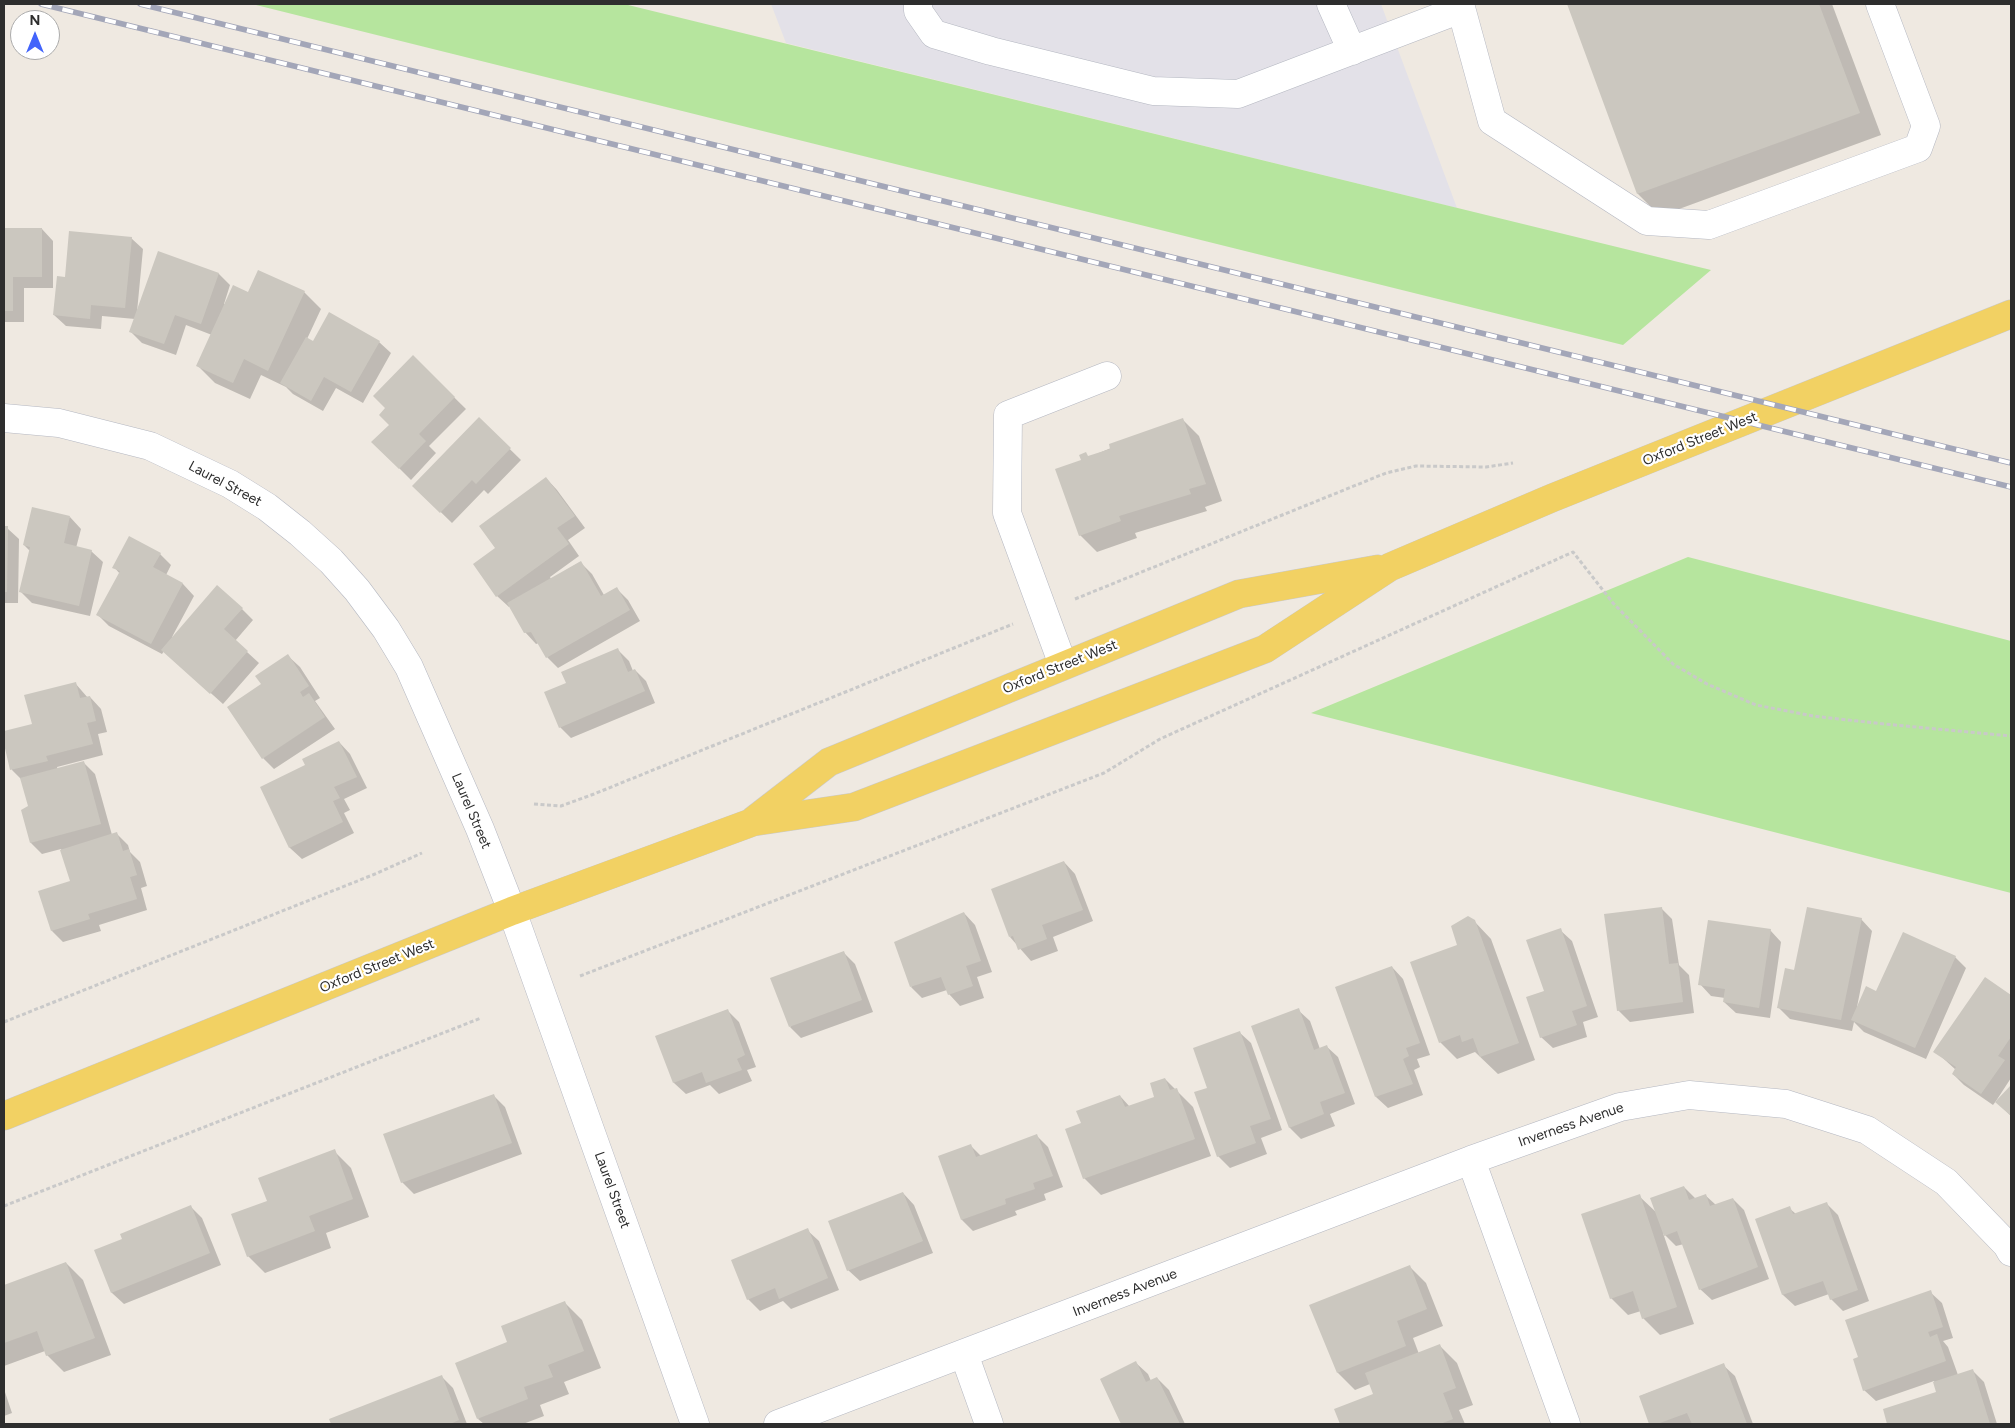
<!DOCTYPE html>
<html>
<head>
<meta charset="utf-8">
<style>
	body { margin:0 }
	#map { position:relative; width:2015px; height:1428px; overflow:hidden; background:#efe9e1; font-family:Figtree,sans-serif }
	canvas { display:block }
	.frame { position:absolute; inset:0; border:5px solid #2e2e2e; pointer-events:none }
	.north { position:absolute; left:10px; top:10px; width:50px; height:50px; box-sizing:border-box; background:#fff; border:1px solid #ababab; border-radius:50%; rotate:0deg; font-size:14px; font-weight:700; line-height:20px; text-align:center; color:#2e2e2e }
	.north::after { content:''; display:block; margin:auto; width:18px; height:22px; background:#4264fb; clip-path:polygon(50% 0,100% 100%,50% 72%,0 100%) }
</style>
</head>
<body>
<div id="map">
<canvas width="2015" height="1428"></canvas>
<div class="frame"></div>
<div class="north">N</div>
</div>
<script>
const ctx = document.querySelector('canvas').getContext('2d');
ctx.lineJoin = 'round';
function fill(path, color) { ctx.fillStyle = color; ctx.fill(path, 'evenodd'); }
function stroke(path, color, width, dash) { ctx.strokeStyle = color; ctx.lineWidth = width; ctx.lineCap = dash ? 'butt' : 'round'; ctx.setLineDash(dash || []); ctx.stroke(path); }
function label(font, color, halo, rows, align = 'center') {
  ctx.font = font + ' Figtree,sans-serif'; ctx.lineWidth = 4.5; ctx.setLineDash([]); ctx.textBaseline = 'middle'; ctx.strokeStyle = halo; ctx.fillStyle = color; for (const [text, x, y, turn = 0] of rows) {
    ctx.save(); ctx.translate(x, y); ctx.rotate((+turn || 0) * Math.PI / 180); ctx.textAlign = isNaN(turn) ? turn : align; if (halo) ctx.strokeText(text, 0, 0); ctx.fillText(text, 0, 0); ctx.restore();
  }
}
fill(new Path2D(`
	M771,4H1381L1457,208L786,43Z`), '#e3e1e8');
fill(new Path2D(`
	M252,4H624L1711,270L1623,345Z
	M1688,557L2011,641V893L1311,713Z`), '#b6e59e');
fill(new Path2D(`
	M1568,4H1832L1881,135L1660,216L1638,194Z
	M4,229H42L53,241V288H24V322H4Z
	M131,238L143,249L137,312L159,253L219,274L230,285L224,304H226L248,294L304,292L321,309L307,339L313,343L379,342L391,353L363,403L336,388L323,411L293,394L286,387L261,375L250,399L215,383L198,366L212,335L186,325L176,355L142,343L131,332L135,319L102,316L101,329L66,326L54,315L66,279Z
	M413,357L466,409L429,446L436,453L411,480L373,442L390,425L387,408Z
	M479,419L521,460L488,494L484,490L452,523L414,486Z
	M1182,419L1199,436L1222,501L1205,507L1207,511L1135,533L1137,538L1097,552L1080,535L1089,457Z
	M546,478L557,490L585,528L568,540L579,556L550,577L551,579L580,562L592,574L604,595L616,588L628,600L640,621L558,668L547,657L539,643L536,644L525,632L510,606L509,607L497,596V548Z
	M70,517L81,529L76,548L91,551L103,562L90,616L32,603L21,592L30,551L24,545Z
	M4,527L7,528L19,539L18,603H4Z
	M160,554L171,565L166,575L183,584L194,596L172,637L242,609L253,620L235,641L259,663L223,704L164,651L162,654L109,626L98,615L120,574L114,567Z
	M618,650L629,661L633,671L635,670L646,681L655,703L571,738L560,727L567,683Z
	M288,656L300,667L320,698L315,701L335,729L274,769L263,758Z
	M75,683L88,698L90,697L101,709L107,732L98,734L103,755L57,767L58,770L84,763L95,774L112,835L117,834L128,845L130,852L140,862L147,886L141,888L147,910L99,925L101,931L63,942L52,931L40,892L72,882L61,849L42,854L31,843L29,806L22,780L12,770L4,732L33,725Z
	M339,742L350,754L367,788L344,799L350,810L344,813L354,833L302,859L290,848L262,788L307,766Z
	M1064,862L1075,874L1093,921L1053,937L1058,951L1031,961L1010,937Z
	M1661,908L1672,919L1679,965L1689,975L1694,1013L1630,1022L1618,1010Z
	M964,913L975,925L992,972L977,977L984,998L960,1006L949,994L947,990L922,998L911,987Z
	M1861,919L1872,931L1857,1007L1877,993L1955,957L1966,968L1926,1059L1864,1032L1854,1022L1852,1031L1790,1019L1778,1007L1795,972Z
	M1474,921L1491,939L1535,1060L1498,1074L1475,1052L1457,1059L1440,1042L1459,946Z
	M1560,930L1572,941L1598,1017L1583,1022L1587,1037L1553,1048L1541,1037L1545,992Z
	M1770,930L1781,942L1770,1018L1736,1013L1724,1002L1725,998L1711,996L1700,984Z
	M844,953L855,964L873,1012L801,1038L790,1027Z
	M1392,967L1403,979L1430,1055L1417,1059L1420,1067L1414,1070L1423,1095L1388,1108L1376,1097Z
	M1985,978L2011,996V1065L2010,1067L2011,1069V1078L1996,1101L1997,1102L2011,1086V1116L1996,1101L1993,1105L1964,1085L1953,1074L1956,1070L1935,1051Z
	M727,1010L739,1022L756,1067L747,1070L752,1081L719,1094L710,1085L686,1094L674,1083L657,1036Z
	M1298,1010L1310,1021L1320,1049L1326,1046L1338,1057L1355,1104L1330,1114L1335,1126L1301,1139L1290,1128L1252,1027Z
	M1239,1032L1251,1043L1282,1130L1261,1138L1267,1154L1230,1168L1218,1156L1208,1088Z
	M1165,1079L1193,1107L1211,1156L1101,1195L1084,1178L1083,1124L1120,1096L1130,1107L1156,1097Z
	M494,1096L505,1107L522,1154L414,1194L402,1182Z
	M1037,1136L1048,1147L1063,1187L1044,1194L1046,1200L1015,1211L1017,1215L973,1231L962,1220L939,1157L971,1146L981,1156Z
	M334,1151L351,1168L369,1217L326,1233L331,1248L265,1273L248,1256L269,1201Z
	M1684,1187L1696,1199L1705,1195L1716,1205L1733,1199L1744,1210L1769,1279L1712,1300L1700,1289L1684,1244L1676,1246L1663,1233L1694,1324L1660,1335L1643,1318L1641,1311L1628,1315L1611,1298L1639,1196L1657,1213Z
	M903,1193L914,1205L933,1253L860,1281L848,1270Z
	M1826,1203L1838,1215L1869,1301L1843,1311L1831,1299L1829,1294L1795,1306L1783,1295L1756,1220L1789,1208L1796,1214Z
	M191,1207L202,1218L221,1265L124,1304L112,1293L96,1251L123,1240Z
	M807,1230L819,1241L839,1290L791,1309L783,1301L760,1311L748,1299Z
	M66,1263L83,1280L111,1355L64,1372L47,1355L45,1351L4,1366V1286Z
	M1409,1266L1426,1283L1443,1326L1413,1338L1419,1354L1440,1346L1457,1363L1473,1405L1459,1410L1465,1424H1341L1335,1410L1374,1395L1370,1384L1355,1390L1338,1373L1311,1306Z
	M1930,1292L1942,1303L1953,1338L1943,1341L1948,1347L1958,1375L1972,1370L1984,1382L1997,1424H1889L1884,1410L1938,1393L1934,1381L1876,1401L1864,1390L1859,1358Z
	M565,1303L582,1320L601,1368L564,1382L569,1394L540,1405L544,1416L523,1424H484L478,1419L509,1343Z
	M1136,1363L1148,1374L1151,1381L1157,1378L1169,1390L1185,1424H1122L1101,1379Z
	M1723,1365L1735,1376L1753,1424H1651L1640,1396Z
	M442,1377L453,1388L467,1424H333L331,1420Z
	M4,1389L12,1413L4,1416Z`), '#0003');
fill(new Path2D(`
	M1567,4H1819L1860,113L1637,194Z
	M4,228H42V277H13V311H4Z
	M69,231L132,237L125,308L91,305L90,319L53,315L57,276L65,277Z
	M158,251L219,273L201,324L175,315L164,344L129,332Z
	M258,270L305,291L268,371L244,359L233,383L196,366L233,285L248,292Z
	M329,312L380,341L351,392L324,377L311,401L280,383L306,337L313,341Z
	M413,355L455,397L419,434L426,441L399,469L371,442L389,425L379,415L385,408L373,396Z
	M479,417L511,448L476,484L472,480L440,513L412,486Z
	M1183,418L1206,484L1189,489L1191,494L1119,516L1121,521L1079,536L1055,469L1081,460L1079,455L1086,452L1088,456L1110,449L1109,444Z
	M546,477L575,516L557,528L569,544L496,597L473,564L495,548L479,526Z
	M32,507L70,516L64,543L92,550L79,606L19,592L30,547L23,545Z
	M4,526H8L7,592H4Z
	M129,536L161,553L153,567L183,583L151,644L96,615L120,571L112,568Z
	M581,561L601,596L617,587L630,610L546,658L531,632L524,633L507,603Z
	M217,585L243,608L224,629L248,651L210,694L161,650Z
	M618,648L628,672L635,669L645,691L559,728L544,692L566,683L561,672Z
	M288,654L309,686L300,692L303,697L309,693L325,717L262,759L227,707L261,684L255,676Z
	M76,682L80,698L90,696L96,721L87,723L93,744L46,756L48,761L10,770L4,744V731L32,724L24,695Z
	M339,741L357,777L334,787L340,798L333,801L343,822L289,848L260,787L305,765L302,759Z
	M84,761L101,824L30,843L21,810L28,806L20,778Z
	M117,832L123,851L129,849L137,875L130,877L137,899L88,914L90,919L51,931L38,891L70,881L60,850Z
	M1064,861L1083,910L1042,925L1047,939L1018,950L1013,936L1009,937L991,889Z
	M1662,907L1669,964L1678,963L1683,1002L1617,1011L1604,914Z
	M1807,907L1862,918L1841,1020L1777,1008L1785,968L1794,970Z
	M964,912L981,961L966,966L973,986L948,995L941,977L910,987L894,942Z
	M1468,916L1475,920L1519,1043L1480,1057L1473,1038L1462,1042L1460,1035L1439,1043L1410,962L1457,945L1451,926Z
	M1708,920L1771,929L1759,1008L1723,1002L1725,989L1698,985Z
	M1561,928L1587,1006L1572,1011L1577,1025L1540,1038L1526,997L1544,991L1526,940Z
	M1903,932L1956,956L1915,1048L1851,1020L1866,986L1876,991Z
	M844,951L862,1000L789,1027L770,978Z
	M1392,966L1420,1043L1406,1048L1409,1056L1403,1059L1413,1084L1375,1097L1335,987Z
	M1985,977L2011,995V1037L1998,1056L2005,1060L1981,1094L1952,1074L1956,1067L1933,1052Z
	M1299,1008L1314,1050L1327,1045L1345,1093L1320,1102L1324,1114L1289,1128L1251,1026Z
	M728,1009L745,1055L737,1059L742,1070L706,1083L702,1072L673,1083L655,1036Z
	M1240,1031L1271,1119L1250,1126L1256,1143L1217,1157L1194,1092L1207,1088L1193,1048Z
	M1165,1078L1170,1090L1177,1088L1195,1139L1083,1179L1065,1129L1081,1123L1076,1111L1120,1095L1125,1107L1154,1097L1150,1083Z
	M2011,1085V1116L1995,1102Z
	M494,1094L512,1143L401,1183L383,1134Z
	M1037,1134L1053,1176L1033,1183L1035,1189L1005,1199L1006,1204L961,1220L938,1156L971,1144L976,1157Z
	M335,1149L353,1199L309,1216L315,1231L247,1257L231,1214L267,1201L258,1178Z
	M1684,1186L1689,1200L1706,1194L1710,1206L1733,1198L1758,1267L1699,1290L1677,1231L1664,1236L1650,1198Z
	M903,1192L923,1241L847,1271L828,1221Z
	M1640,1194L1677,1307L1642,1319L1633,1291L1610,1299L1581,1214Z
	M1827,1202L1858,1290L1830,1300L1823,1281L1782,1295L1755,1219L1790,1206L1793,1214Z
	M191,1205L210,1253L111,1293L94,1250L122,1239L120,1234Z
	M808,1228L828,1278L779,1299L775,1288L747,1300L731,1260Z
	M66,1262L95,1338L46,1356L37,1331L4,1343V1285Z
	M1410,1265L1427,1309L1397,1321L1406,1346L1337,1373L1309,1305Z
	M1931,1290L1943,1327L1928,1332L1930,1337L1937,1334L1946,1361L1863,1391L1853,1359L1858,1357L1845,1320Z
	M565,1301L584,1351L548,1365L553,1377L524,1387L528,1399L477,1419L455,1363L507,1342L501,1326Z
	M1440,1344L1456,1388L1443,1393L1453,1419L1440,1424H1340L1334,1409L1373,1394L1365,1373Z
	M1136,1361L1146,1382L1157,1377L1180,1424H1121L1100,1379Z
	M1724,1363L1747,1424H1692L1687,1413L1657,1424H1649L1639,1396Z
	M1973,1369L1990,1424H1887L1883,1409L1936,1392L1933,1382Z
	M442,1375L459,1420L450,1424H331L329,1419Z`), '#cbc7bf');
const minor = new Path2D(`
	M918,4V11L934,34L991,51L1153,91L1238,94L1461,9
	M1331,4L1352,51
	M1460,4L1492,121L1647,221L1709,225L1918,148L1926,126L1880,4
	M4,418L59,423L150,446L230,484L267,507L300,533L331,561L357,590L386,629L409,667L480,829L512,911L695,1424
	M1063,665L1007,513L1008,415L1107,376
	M1471,1160L1566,1424
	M964,1354L989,1424
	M778,1424L1471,1160L1620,1107L1689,1095L1786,1104L1867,1130L1946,1182L2007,1245L2011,1252`);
const major = new Path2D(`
	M754,820L829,762L1239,594L1378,569
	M4,1116L512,911L753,822L854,807L1265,649L1390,567L1552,498L2011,314`);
stroke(minor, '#b4b7c1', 29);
stroke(major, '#c9c9c9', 29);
stroke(new Path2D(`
	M1075,599L1386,473L1416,466L1486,467L1513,463
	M534,804L561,806L594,794L1013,624
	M580,976L1104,773L1160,739L1573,552L1613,603L1673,664L1707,684L1756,705L1813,716L1884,724L2011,736
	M4,1022L375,874L422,853
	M4,1206L481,1018`), '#c9c9c9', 3, [4, 2.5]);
stroke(minor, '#fff', 28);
stroke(major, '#f2d163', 28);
const rail = new Path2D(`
	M41,4L2011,487
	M140,4L2011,463`);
stroke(rail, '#a3a6b8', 5.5);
stroke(rail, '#fff', 4, [11]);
label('14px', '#2e2e2e', '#fff', [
	["Oxford Street West",1700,439,-22],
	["Laurel Street",225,484,28],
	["Oxford Street West",1060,667,-22],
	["Laurel Street",471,811,67],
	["Oxford Street West",377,966,-22],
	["Inverness Avenue",1571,1125,-19],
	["Laurel Street",612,1190,70],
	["Inverness Avenue",1125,1293,-21]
]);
</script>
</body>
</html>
